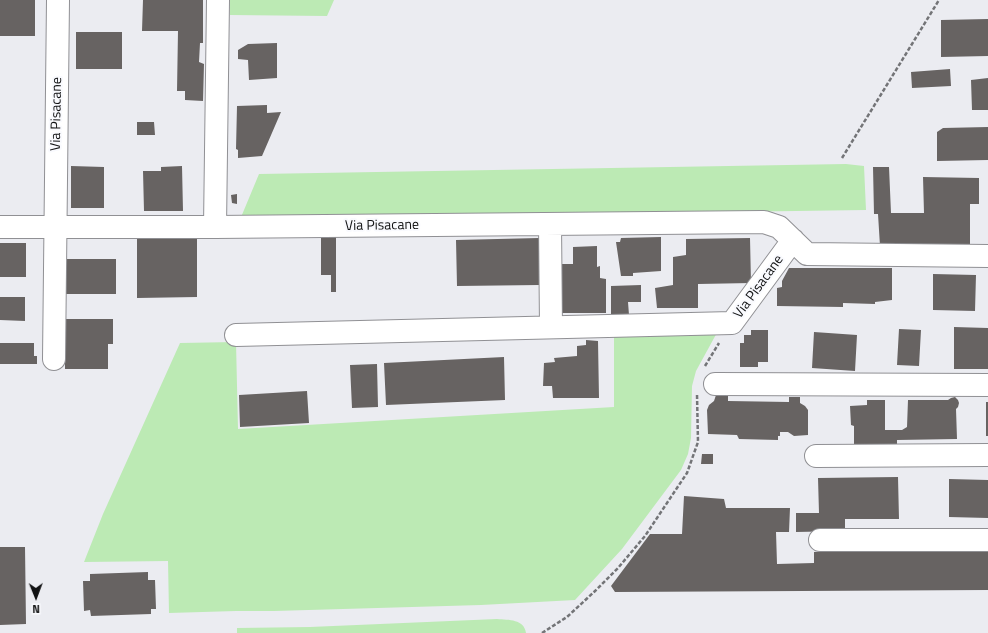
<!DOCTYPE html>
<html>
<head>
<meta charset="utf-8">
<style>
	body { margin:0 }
	#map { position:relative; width:988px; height:633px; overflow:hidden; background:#ebecf1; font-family:"Titillium Web",sans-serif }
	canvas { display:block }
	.north { position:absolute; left:16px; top:577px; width:40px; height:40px; -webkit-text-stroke:3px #f9fafe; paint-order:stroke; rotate:179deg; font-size:11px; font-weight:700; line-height:16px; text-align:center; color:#111213 }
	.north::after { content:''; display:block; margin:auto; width:14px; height:18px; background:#111213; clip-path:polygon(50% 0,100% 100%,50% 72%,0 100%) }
</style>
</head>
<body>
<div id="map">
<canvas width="988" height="633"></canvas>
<div class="north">N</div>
</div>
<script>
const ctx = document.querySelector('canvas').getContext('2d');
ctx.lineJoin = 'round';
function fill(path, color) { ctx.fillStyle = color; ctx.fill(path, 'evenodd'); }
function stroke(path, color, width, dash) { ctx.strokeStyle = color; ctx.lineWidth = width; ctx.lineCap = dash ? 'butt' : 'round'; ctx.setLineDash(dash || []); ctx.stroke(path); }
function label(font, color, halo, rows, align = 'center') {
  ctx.font = font + ' "Titillium Web",sans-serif'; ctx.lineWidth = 4; ctx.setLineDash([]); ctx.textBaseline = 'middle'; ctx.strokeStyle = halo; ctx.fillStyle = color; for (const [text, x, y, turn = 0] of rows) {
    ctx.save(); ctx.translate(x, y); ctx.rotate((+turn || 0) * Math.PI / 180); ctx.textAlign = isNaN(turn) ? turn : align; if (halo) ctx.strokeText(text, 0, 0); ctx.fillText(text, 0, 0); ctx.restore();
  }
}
fill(new Path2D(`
	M230,0H334L327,16L230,15Z
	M846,164L864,166L866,210L444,216L239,222L259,174Z
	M719,329L696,371L692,386L691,438L688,454L681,470L622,549L575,600L481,605L274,611H236L169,613L168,561L84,562L103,514L180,343L236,342L238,429L614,407V331Z
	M497,619C509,620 524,619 526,633H237V628L310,627Z`), '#bceab4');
fill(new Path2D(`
	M0,0H35V36H0Z
	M143,0H203V43H200L199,62L204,64L203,101L185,100V91H177L178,31H142Z
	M988,19V56L941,57V20Z
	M76,32H122V69H76Z
	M277,43V78L249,80L248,60L238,59V50L248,44Z
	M950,69L951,86L912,88L911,72Z
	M988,78V110H972L971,80Z
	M267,105V113L281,112L262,156L238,158V150L236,149L237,106Z
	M137,122H154L155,135H137Z
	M988,127V160L937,161V132L943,128Z
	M71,166L104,167V208H71Z
	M182,166L183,211H144L143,171H161V167Z
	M873,167H889L891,213H924L923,177L979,178V204H970V248L880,246L878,214H874Z
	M237,194V204L232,203L231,195Z
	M321,236H336V292H331V275H321Z
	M661,237V271L633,273V276H621L616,242H620L621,238Z
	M197,238V297L137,298V239Z
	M539,238V285L457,286L456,240Z
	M750,238L751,283L698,284V308H657L655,288L673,285V257L686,255V239Z
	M0,243H26V277H0Z
	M597,246V267L600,266V278L606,279V313H559V264H573V247Z
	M64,259H116V294H64Z
	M789,268H892V300L875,302V304L843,303V307L777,306V288L782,287V281Z
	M933,274L976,275L975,311L933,310Z
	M641,285V302H628L629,315H611V286Z
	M0,297H25V321L0,320Z
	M65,319H113V344H108V369H65Z
	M954,327L988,328V369H954Z
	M899,329L921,330L919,366L897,365Z
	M751,330H768V362H758V367H740V343H744V335H751Z
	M814,332L857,335L855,371L812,368Z
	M586,340L598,341L599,398H553L552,386H543L544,363L555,362L554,358L577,356V346L586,345Z
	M0,343H34V356H37V364H0Z
	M504,357L505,400L386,405L384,363Z
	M377,364L378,407L352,408L350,365Z
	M307,391L309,423L240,427L239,395Z
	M716,395H728V401L789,402V397H800V403L805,406L808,410V435L794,436L788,432H780V436H778V440L739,439L737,435L708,434L707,410L709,405L714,401Z
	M955,397L958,400L959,403L958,407L956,409L957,439L897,440V446H854V426L851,425L850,406L867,405V400H885V430H902L907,427L908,400H948L951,398Z
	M986,402H988V436H986Z
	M702,454H713V464H701Z
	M898,477L899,519H845V531L796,532V513H819L818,478Z
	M949,479L988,480V518L949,517Z
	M684,496L724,499L726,508H790L789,532H776L777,564L814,563V552L846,551V547H988V590L615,592L611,586L650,534H682Z
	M0,547H25L26,624L0,625Z
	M148,572V580H155L156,609H151V614L91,616L90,610L84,611L83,581H90V574Z`), '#676362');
const minor = new Path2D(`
	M550,224L551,327
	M0,227H215L764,222L779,227L807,254L988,256
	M215,227L218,0
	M236,335L732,323L793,240
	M54,359L58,0
	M715,384L988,385
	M816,456L988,455
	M820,540H988`);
stroke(minor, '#909094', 24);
stroke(new Path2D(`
	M842,158L939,0
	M705,366L719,343
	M542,633L567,617L594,592L618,568L645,536L687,473L698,442L697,394`), '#737477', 2.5, [4, 2]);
stroke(minor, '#fff', 22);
label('14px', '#111213', '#f9fafe', [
	["Via Pisacane",57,114,-89],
	["Via Pisacane",382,226,-1],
	["Via Pisacane",759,287,-54]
]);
</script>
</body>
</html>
